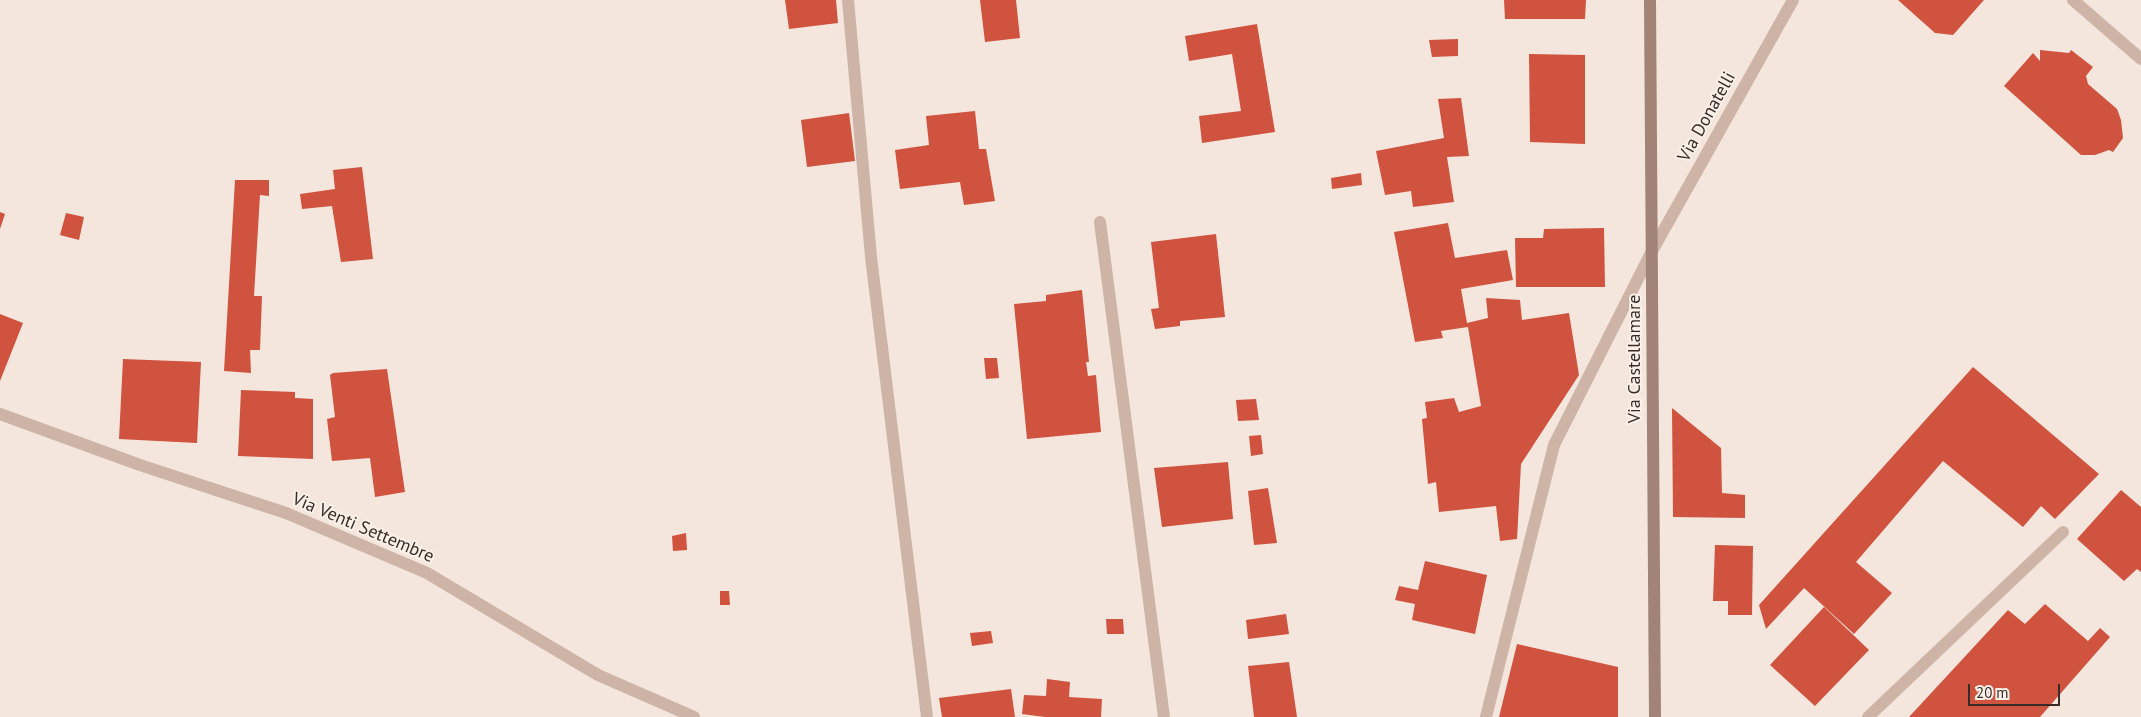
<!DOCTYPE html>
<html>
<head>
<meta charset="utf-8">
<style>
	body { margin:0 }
	#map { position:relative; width:2141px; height:717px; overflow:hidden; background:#f4e6dc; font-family:"PT Sans",sans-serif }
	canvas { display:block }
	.scale { position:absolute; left:1968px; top:684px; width:92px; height:22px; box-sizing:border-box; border:2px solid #392c28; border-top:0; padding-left:6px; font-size:15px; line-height:18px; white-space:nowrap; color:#392c28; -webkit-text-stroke:4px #fbf1e9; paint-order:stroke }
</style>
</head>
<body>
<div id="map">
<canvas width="2141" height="717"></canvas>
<div class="scale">20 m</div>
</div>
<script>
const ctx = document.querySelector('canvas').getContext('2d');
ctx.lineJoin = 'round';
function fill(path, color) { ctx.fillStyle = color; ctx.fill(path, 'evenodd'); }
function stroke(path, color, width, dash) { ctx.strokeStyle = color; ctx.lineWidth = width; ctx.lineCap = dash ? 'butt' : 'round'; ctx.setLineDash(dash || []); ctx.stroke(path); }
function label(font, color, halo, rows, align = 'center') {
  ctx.font = font + ' "PT Sans",sans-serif'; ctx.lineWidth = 4; ctx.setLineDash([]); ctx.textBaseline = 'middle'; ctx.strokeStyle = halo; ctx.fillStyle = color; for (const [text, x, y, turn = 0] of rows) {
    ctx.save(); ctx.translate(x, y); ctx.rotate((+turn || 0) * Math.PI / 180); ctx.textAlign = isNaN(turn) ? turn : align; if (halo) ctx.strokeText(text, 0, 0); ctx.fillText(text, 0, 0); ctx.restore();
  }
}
fill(new Path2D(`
	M785,0H836L838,23L789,29Z
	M980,0H1016L1020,38L985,42Z
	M1504,0H1586L1585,19H1505Z
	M1898,0H1984L1953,35L1935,33Z
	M1257,24L1275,132L1202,143L1199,116L1241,111L1232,54L1189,61L1185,36Z
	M1458,39V56L1432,57L1429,40Z
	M2040,50L2069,53L2071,50L2093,67L2086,76L2088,84L2117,109L2121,120L2123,138L2113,152L2109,150L2095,155H2081L2004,86L2033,53L2040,61Z
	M1529,54L1585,55V144L1530,142Z
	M1461,98L1469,156L1447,157L1454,202L1413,207L1411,191L1385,195L1376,151L1444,138L1438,99Z
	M975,111L979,149H986L995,201L964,205L960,182L900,189L895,150L929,145L926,116Z
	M849,113L855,161L807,167L801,120Z
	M362,167L373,259L341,262L332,206L302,209L300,194L335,189L333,170Z
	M1361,173L1362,185L1332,189L1331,178Z
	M235,180H269V196L260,195L254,296H262L260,350H250L251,373L224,371Z
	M0,212L5,214L0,229Z
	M66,213L84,217L79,240L60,235Z
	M1448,223L1455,258L1507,250L1513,280L1461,289L1467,323L1488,318L1486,298L1520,300L1522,320L1569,313L1579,375L1521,464L1517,539L1500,541L1496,506L1439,512L1436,482L1428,484L1422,419L1427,418L1425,402L1454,398L1459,412L1481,406L1468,327L1441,331L1443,338L1415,342L1394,232Z
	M1604,228L1605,287H1516L1515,238H1543L1544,229Z
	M1216,234L1225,317L1180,321V326L1155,329L1151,309L1159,308L1151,242Z
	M1082,290L1089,362H1086L1088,376L1096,375L1101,432L1027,439L1014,304L1046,301V295Z
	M0,314L23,323L0,381Z
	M984,358H997L999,378L986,379Z
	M123,359L201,362L197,443L119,439Z
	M1973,367L2099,474L2055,519L2041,506L2023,527L1943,461L1856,562L1892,593L1854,634L1804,588L1766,629L1759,605Z
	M387,369L405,492L375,497L370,458L332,461L327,419L335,417L330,375L333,373Z
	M241,390L295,392V398L313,399V459L238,456Z
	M1256,399L1259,420L1238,421L1236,400Z
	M1672,408L1721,448L1722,493L1745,495V518L1673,517Z
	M1261,435L1263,454L1251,456L1249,436Z
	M1228,462L1233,519L1162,527L1154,468Z
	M1268,488L1277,543L1254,545L1248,491Z
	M2121,490L2141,507V572L2137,569L2124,581L2077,539Z
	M686,533L687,550L673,551L672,536Z
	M1715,545L1753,546L1752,615H1728V601H1713Z
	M1425,561L1487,575L1475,634L1412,620L1415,604L1395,600L1399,586L1418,590Z
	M720,591H729L730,605H720Z
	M2045,604L2088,641L2100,628L2110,637L2040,717H1909L2008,610L2025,624Z
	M1824,607L1869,650L1815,706L1770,665Z
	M1286,614L1289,634L1248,639L1246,620Z
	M1106,619H1123L1124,634H1107Z
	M991,631L993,643L972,646L970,633Z
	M1517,644L1618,667V717H1499Z
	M1289,662L1297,717H1254L1248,666Z
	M1047,679L1070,682L1069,697L1102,699L1101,717H1045L1022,714L1024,695L1046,696Z
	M1011,689L1015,717H942L939,698Z`), '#cf533f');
stroke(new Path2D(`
	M848,0L871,257L927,717
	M2073,0L2141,59
	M1100,222L1164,717
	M0,414L140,465L286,513L427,573L598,675L694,717
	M1486,717L1554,445L1652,251L1793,0
	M1868,717L2063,532`), '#cdb4a7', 12);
stroke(new Path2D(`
	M1650,0L1655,717`), '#a18378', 12);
label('18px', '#392c28', '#fbf1e9', [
	["Via Donatelli",1707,117,-61],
	["Via Castellamare",1635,359,-90],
	["Via Venti Settembre",363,528,23]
]);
</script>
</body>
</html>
